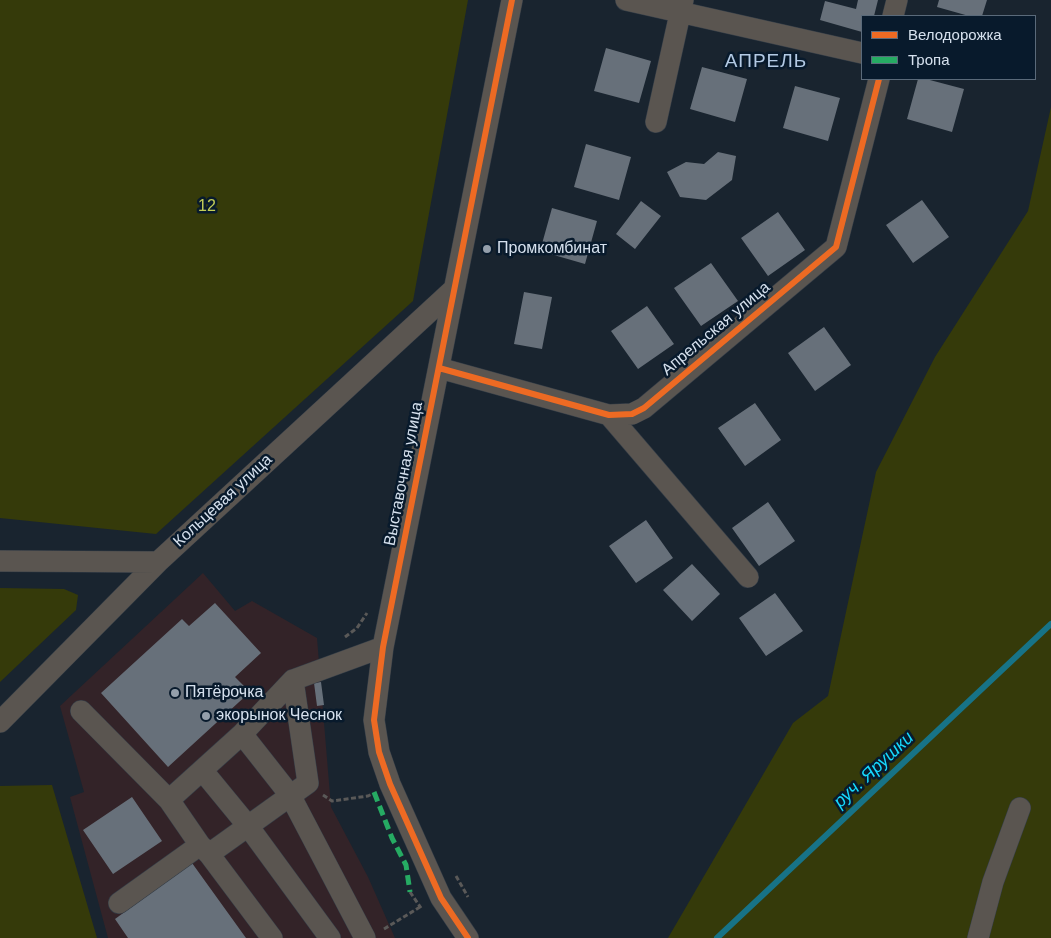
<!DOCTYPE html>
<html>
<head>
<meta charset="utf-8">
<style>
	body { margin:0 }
	#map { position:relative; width:1051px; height:938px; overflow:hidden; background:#19242f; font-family:Arial,sans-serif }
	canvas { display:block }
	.legend { position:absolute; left:861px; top:15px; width:175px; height:65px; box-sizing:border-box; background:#081a2c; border:1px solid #5a6a7a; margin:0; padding:6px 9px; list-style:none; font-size:15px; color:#d6e1ee }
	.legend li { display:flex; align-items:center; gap:10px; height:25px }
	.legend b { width:25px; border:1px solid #5a6a7a }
</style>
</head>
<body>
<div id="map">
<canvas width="1051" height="938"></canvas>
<ul class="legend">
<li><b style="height:6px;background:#ed6a23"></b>Велодорожка</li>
<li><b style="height:6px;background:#26ab63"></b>Тропа</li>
</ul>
</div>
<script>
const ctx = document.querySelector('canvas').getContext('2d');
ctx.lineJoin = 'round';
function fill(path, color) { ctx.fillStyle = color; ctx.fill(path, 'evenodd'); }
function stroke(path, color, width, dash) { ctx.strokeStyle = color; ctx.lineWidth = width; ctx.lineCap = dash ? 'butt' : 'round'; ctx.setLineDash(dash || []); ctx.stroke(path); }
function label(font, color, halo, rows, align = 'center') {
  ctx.font = font + ' Arial,sans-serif'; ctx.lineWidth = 5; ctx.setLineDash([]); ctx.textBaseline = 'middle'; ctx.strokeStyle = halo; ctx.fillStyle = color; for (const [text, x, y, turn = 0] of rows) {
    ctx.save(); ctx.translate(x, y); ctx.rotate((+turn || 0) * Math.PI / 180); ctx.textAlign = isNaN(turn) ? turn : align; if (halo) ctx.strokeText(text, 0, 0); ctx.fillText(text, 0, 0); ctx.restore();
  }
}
fill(new Path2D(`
	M203,573L235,611L252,601L317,638L331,807L368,877L395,938H108L70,797L84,792L60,706Z`), '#332328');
fill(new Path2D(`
	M0,0H468L413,301L156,534L0,518Z
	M1051,107V938H668L793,723L828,696L876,472L935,357L1028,211Z
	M0,588L64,589L78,595L76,610L0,682Z
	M52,785L97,938H0V786Z`), '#353a0a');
stroke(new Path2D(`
	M717,938L1051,624`), '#177387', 6);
fill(new Path2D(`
	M858,0H878L874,16H862V32L820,20L825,1L856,9Z
	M939,0H987L982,16H969L937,7Z
	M606,48L651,61L639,103L594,91Z
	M702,67L747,79L735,122L690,109Z
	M918,79H926L964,89L952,132L907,119Z
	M795,86L840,98L828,141L783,128Z
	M586,144L631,157L619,200L574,187Z
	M718,152L736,156L732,180L706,200L680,197L667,172L686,162L704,164Z
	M922,200L949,237L913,263L886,225Z
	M641,201L661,216L635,249L616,234Z
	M552,208L597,221L585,264L540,251Z
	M778,212L805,250L768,276L741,238Z
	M711,263L738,301L701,326L674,288Z
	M524,292L552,297L542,349L514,344Z
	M647,306L674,344L638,369L611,331Z
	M824,327L851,365L815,391L788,353Z
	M755,403L781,440L745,466L718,428Z
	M768,502L795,541L759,566L732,528Z
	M646,520L673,558L636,583L609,546Z
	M692,564L720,594L692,621L663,590Z
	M775,593L803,631L766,656L739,618Z
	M215,603L261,653L235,677L250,692L168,767L101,693L182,619L189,626Z
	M321,682L324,705L317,706L314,683Z
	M132,797L162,841L113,874L83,830Z
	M192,863L246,938H128L115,919Z`), '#67707a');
const minor = new Path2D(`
	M626,0L862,53
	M893,16L897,0
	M656,122L683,0
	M439,368L609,415L632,414L644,408L836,247L879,79
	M609,415L748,577
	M0,561L158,562
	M81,711L169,800L200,845L209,854L308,783L293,680
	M0,722L158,562L454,289
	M242,734L290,795L365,938
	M202,770L248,826L330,938
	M169,800L242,734L293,680L383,647
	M209,854L272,938
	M119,903L200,845
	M468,938L441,898L390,784L379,752L374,720L383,647L512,0
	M978,938L993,882L1020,808`);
stroke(minor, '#353e48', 22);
stroke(new Path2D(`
	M345,637L357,628L367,613
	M323,795L332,801L368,796L372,794
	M456,876L468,897
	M410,892L421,908
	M384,929L420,907`), '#5a5958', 3, [5, 2.5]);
stroke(minor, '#5a5550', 21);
stroke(new Path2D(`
	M374,792L392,838L406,865L410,892`), '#26ab63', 5, [10, 5]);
stroke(new Path2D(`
	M439,368L609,415L632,414L644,408L836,247L879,79
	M468,938L441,898L390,784L379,752L374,720L383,647L512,0`), '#ed6a23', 6);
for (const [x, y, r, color] of [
	[487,249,5,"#949fab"],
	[175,693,5,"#949fab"],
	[206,716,5,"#949fab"]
]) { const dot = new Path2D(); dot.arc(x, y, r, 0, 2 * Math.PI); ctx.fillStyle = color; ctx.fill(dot); stroke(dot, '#081a2c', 2); }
label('16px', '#c4ce57', '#081a2c', [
	["12",207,207]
]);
label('16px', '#d6e1ee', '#081a2c', [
	["Промкомбинат",497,249],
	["Пятёрочка",185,693],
	["экорынок Чеснок",216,716]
], 'left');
label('16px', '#d6e1ee', '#081a2c', [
	["Апрельская улица",716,329,-40],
	["Выставочная улица",404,474,-79],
	["Кольцевая улица",223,501,-43]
]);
label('italic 18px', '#16d8fd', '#081a2c', [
	["руч. Ярушки",874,770,-43]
]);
ctx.letterSpacing = '1px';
label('19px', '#b3cae4', '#081a2c', [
	["АПРЕЛЬ",766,62]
]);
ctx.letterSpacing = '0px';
</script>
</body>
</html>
